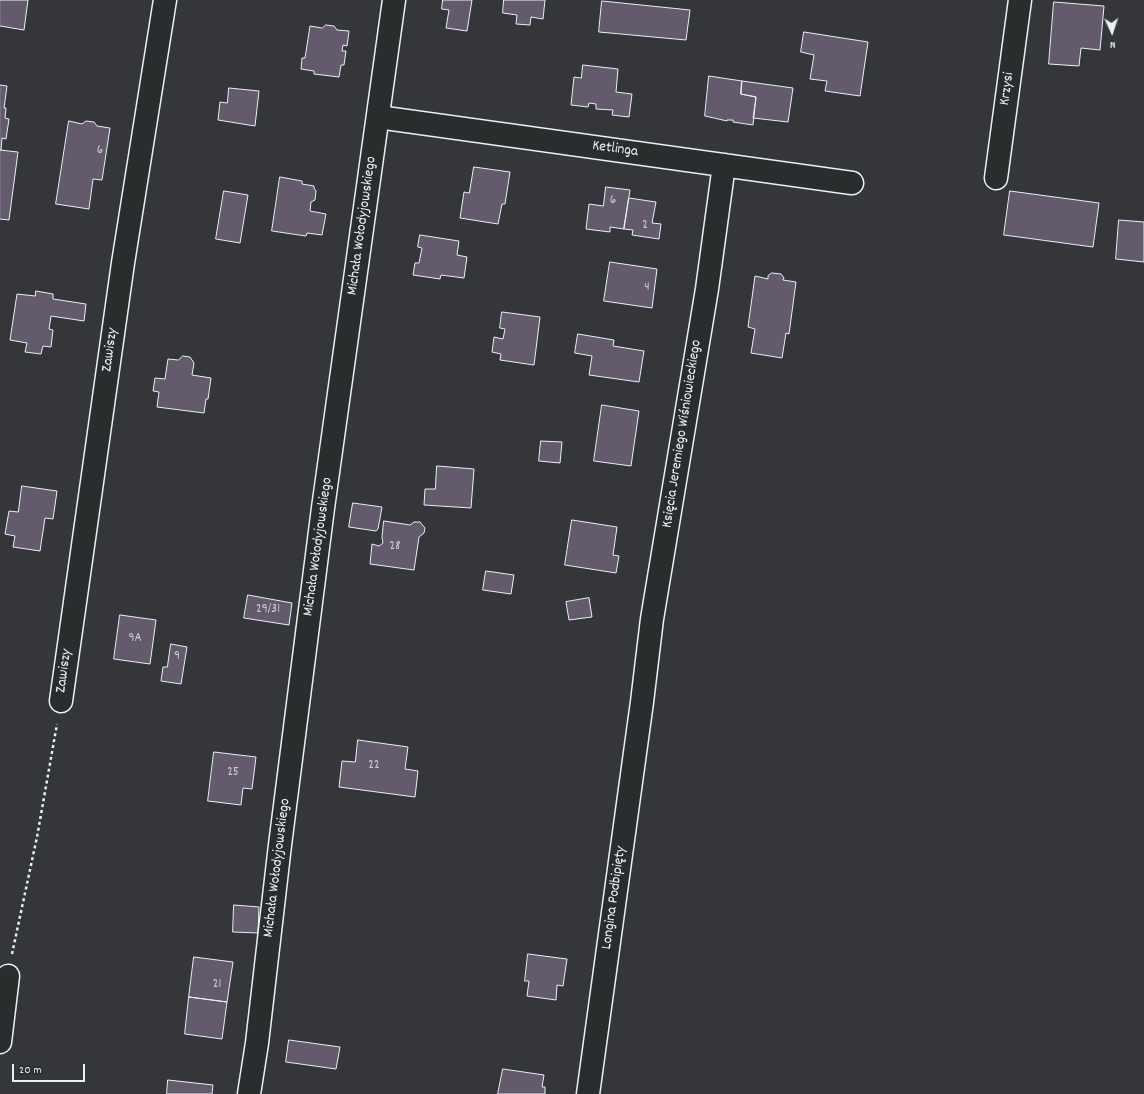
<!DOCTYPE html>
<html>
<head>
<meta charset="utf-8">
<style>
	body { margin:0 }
	#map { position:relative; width:1144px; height:1094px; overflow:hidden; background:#35363a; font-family:Dekko,sans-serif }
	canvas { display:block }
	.north { position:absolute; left:1092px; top:12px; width:40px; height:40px; -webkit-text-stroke:3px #2a2d2e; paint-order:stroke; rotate:177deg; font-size:11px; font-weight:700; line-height:16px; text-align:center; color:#e8f1f8 }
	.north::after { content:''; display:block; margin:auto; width:14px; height:18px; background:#e8f1f8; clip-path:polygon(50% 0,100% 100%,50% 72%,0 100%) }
	.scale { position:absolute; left:12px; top:1064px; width:73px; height:18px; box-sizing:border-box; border:2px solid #e8f1f8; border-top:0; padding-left:5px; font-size:12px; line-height:14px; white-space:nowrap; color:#e8f1f8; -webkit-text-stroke:3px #2a2d2e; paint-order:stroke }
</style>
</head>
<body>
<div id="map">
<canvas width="1144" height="1094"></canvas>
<div class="north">N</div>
<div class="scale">20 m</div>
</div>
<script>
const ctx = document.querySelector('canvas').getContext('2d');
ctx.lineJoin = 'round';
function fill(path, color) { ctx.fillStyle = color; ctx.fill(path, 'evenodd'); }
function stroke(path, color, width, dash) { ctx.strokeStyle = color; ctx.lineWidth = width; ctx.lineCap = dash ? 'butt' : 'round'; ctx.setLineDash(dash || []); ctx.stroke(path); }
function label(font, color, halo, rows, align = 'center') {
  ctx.font = font + ' Dekko,sans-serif'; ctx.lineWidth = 3; ctx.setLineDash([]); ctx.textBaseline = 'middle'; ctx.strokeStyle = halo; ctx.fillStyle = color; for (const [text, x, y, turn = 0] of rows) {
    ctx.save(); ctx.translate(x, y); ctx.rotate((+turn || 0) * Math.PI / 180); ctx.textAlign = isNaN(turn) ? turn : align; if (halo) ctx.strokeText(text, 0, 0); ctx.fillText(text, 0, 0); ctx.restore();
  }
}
const building = new Path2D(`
	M0,0H28L24,30L0,26Z
	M443,0H472L467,31L446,28L449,10L442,9Z
	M504,0H545L543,19L531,17L530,25L516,24L517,15L503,13Z
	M602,1L690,10L686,40L599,32Z
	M1054,2L1104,6L1100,50L1081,48L1079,66L1049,64Z
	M326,25L334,26L337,30L349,31L347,46L343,45L342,51H346L344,65H341L339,77L314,74V71L301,69L302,58H305L310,26L322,28Z
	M804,32L868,42L860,96L825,91L827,81L810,79L814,55L801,52Z
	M583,65L618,69L616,92L632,94L629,117L612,115L613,110L596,109V104L589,103L588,107L571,105L574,77L581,78Z
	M709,76L742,81L741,94L756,97L753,125L733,122V120H727V121L705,116Z
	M742,81L793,88L788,122L753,118L756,97L741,94Z
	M0,85L7,86L4,108H6L5,118L9,119L6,139L2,138L1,150H0Z
	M229,88L259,91L255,126L218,120L220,102L227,103Z
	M69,121L82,124L86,121L94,122L97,126L110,128L102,180L93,179L89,209L56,204Z
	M0,150L18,152L9,220L0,219Z
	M474,167L510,172L505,204H502L498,224L460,218L464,192L469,193Z
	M280,177L302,181V184L314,186V188L316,191L315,200L311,202L310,211L326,214L322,235L307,233L306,236L272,231Z
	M606,187L630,190L624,229L610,227V232L586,229L589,204L603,206Z
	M224,191L248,195L240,243L216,239Z
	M1010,191L1099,203L1093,247L1004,235Z
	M629,198L656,202L652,223L661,224L659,239L632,235L633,230L624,229Z
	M1119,220L1144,222V262L1116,259Z
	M420,235L459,241L457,255L467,257L464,278L441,275L440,279L413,275L415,263H419L422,248L418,247Z
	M610,262L657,269L652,308L604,301Z
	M772,273L781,274L784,278L783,280L796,282L789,334L786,333L782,358L751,353L755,329L748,327L755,276L768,279V276Z
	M36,291L53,294V299L86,304L84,321L51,316L49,329L53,330L51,347L43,346L41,354L25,352L27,343L10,340L17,294L35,296Z
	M502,312L540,317L534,365L500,360L501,354L492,352L494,337L503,339L505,329L500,328Z
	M578,334L614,340L613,346L644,351L639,382L589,375L592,356L575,353Z
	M183,356L190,357L194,363L192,375L211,378L208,399H206L204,413L157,407L159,392L153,391L155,378L165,379L168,359L178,360Z
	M602,405L639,411L631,466L594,461Z
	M541,441L562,442L560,463L539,461Z
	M437,466L474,469L471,508L424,505L425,489H435Z
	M22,486L57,491L53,519L45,518L40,551L13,547L15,536L5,534L9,511L18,512Z
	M353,503L382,507L378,529L376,531L349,527Z
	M572,520L617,527L613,555L619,556L616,573L565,565Z
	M384,521L410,525L414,522H420L425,528L424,533L419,537L414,570L370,564L372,544L379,546L383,543L382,538Z
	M486,571L514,575L511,594L483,590Z
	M248,595L292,603L289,625L244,618Z
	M589,598L592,617L569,620L566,602Z
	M120,615L156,620L150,664L114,659Z
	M171,644L187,647L181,684L161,681L163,667H167Z
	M358,740L408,747L405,769L418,771L415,797L339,787L342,761L355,762Z
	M214,752L256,757L252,789L243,788L241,805L208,801Z
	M234,905L259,907L258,933L233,932Z
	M528,954L567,959L563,986L557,985L556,1000L527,996L529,981H525Z
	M194,957L233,962L227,1002L189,997Z
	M189,997L227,1002L222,1039L185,1034Z
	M289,1040L340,1047L336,1069L286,1062Z
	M503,1069L544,1075L542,1087H545V1094H498Z
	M168,1080L213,1085L212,1094H167Z`);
fill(building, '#635b6c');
stroke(building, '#e8f1f8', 1);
const minor = new Path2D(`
	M378,117L852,183
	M996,178L1020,0
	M61,701L123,263L165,0
	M0,1042L8,976
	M249,1094L257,1043L280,845L323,508L394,0
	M588,1094L642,702L652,619L707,289L724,165`);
stroke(minor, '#e8f1f8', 25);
stroke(new Path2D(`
	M12,954L37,837L57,724`), '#e8f1f8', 2.5, [3, 3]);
stroke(minor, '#2a2d2e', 22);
label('13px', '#c7ccd5', null, [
	["6",100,151],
	["6",613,201],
	["2",645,226],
	["4",647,288],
	["28",395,547],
	["29/31",268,610],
	["9A",135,639],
	["9",177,657],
	["22",374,766],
	["25",233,773],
	["21",217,985]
]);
label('15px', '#e8f1f8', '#2a2d2e', [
	["Krzysi",1008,89,-82],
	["Ketlinga",615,150,8],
	["Michała Wołodyjowskiego",363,226,-82],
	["Zawiszy",111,350,-82],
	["Księcia Jeremiego Wiśniowieckiego",683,434,-81],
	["Michała Wołodyjowskiego",319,547,-82],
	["Zawiszy",65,671,-82],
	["Michała Wołodyjowskiego",278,868,-83],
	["Longina Podbipięty",615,898,-82]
]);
</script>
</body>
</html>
